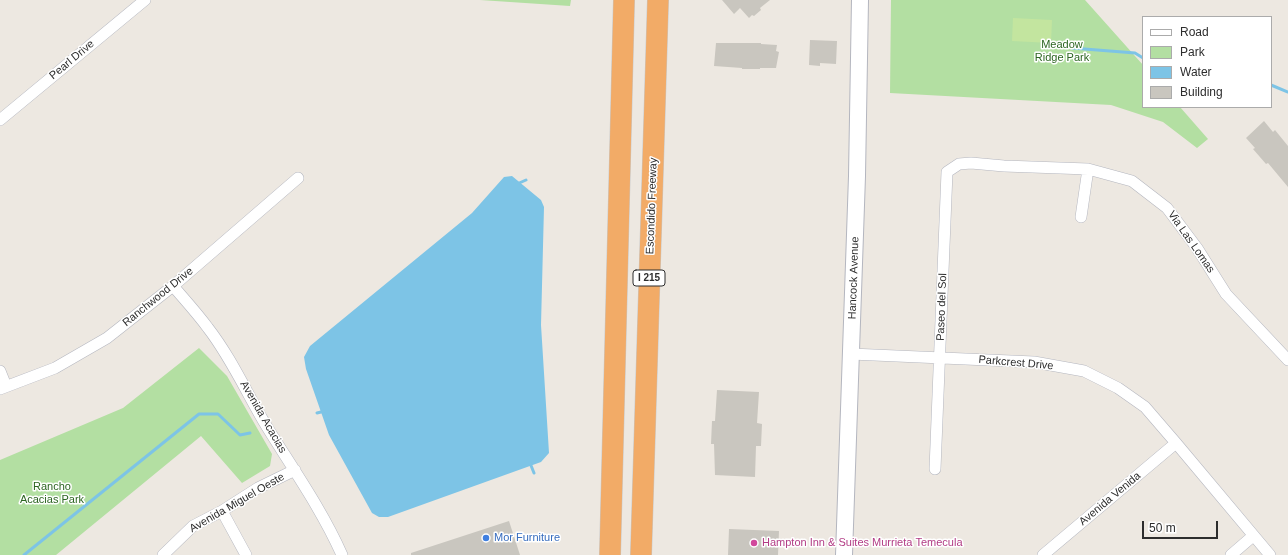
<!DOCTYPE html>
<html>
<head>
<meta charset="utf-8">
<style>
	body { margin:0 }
	#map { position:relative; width:1288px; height:555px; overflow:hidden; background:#ede8e1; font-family:Arial,sans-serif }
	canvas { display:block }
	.legend { position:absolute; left:1142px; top:16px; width:130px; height:92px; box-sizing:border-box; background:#fff; border:1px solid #ababab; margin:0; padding:5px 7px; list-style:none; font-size:12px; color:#2d2d2d }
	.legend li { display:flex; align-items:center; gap:8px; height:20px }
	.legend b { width:20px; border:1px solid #ababab }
	.scale { position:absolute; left:1142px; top:521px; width:76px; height:18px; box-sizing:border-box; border:2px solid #2d2d2d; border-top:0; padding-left:5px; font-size:12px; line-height:14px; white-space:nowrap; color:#2d2d2d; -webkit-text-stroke:3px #fff; paint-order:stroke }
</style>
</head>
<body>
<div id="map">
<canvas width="1288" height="555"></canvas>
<ul class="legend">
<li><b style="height:5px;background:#fff"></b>Road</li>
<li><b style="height:11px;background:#b3dfa2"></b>Park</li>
<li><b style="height:11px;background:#7dc4e6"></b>Water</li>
<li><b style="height:11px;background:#c9c6bf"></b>Building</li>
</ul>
<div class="scale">50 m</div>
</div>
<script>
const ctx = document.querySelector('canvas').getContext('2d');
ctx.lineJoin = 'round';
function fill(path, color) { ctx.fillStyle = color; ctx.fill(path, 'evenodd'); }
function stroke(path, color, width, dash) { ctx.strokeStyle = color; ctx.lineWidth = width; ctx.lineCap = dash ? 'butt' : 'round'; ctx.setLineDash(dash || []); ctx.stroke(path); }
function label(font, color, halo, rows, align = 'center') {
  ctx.font = font + ' Arial,sans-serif'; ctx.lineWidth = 3; ctx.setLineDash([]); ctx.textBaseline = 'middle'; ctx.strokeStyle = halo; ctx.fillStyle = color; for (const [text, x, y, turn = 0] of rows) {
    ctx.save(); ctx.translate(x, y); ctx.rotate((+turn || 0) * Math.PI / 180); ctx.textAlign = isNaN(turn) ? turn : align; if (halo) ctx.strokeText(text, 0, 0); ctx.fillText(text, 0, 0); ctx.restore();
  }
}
fill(new Path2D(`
	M480,0H571L570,6Z
	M891,0H1085L1143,65V107H1180L1208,139L1197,148L1163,122L1111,105L890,93Z
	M199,348L227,376L272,454L270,466L242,483L201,436L56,555H0V460L123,408Z`), '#b3dfa2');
fill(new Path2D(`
	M1013,18L1052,20L1051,43L1012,41Z`), '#c3e59f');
fill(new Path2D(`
	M512,176L541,200L544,207L541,325L549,453L541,462L388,517H379L372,513L329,435L306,369L304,357L310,346L472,213L504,177Z`), '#7dc4e6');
stroke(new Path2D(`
	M1072,48L1135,53L1143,58
	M1271,85L1288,92
	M517,184L526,180
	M317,413L325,411
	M530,463L534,473
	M24,555L199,414H218L240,435L250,433`), '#7dc4e6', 3);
fill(new Path2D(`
	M722,0H770L760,8L761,10L754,16L752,15L749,18L740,8L734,14Z
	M810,40L837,41L836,64L820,63V66L809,65Z
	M716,43H761V44L777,45L776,51L779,52L776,68H760V69H742V68L714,66Z
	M1264,121L1273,132L1275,130L1288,146V187L1268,163L1266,164L1253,149L1255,148L1246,138Z
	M717,390L759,392L757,423L762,424L761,446H756L755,477L715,475L714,444H711L712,421H715Z
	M509,521L520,555H411V553Z
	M729,529L779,531L778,555H728Z`), '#c9c6bf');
const street = new Path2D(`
	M0,120L145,0
	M1081,217L1088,169
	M173,286C185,300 197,313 208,328C232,359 247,394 267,427C293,469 322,510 342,555
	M851,354L1034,362L1084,371L1118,388L1145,407L1176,443L1270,555
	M0,371L6,386
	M0,389L55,368L107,338L173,286L298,178
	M935,469L947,172L959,164L971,163L1004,166L1088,169L1132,181L1167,208L1197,248L1226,294L1288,360
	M222,511L246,555
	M163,555L193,526L222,511L258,488L295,470
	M1043,555L1176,443
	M1231,555L1253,536`);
const secondary = new Path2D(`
	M844,555L857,176L860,0`);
const highway = new Path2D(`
	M610,555L624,0
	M641,555L658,0`);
stroke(street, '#b4b6bf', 12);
stroke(secondary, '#b4b6bf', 18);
stroke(highway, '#c8c8c8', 22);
stroke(street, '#fff', 11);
stroke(secondary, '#fff', 16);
stroke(highway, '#f2ab67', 21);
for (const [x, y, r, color] of [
	[486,538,4,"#3f7fe0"],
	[754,543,4,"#d1479c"]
]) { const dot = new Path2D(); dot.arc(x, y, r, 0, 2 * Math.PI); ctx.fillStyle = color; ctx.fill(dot); stroke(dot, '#fff', 1.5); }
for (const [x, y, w] of [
	[649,278,32]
]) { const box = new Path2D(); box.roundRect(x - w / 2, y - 8, w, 16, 3); ctx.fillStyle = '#fff'; ctx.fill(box); stroke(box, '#2d2d2d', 1); }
label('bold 10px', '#2d2d2d', null, [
	["I 215",649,278]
]);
label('11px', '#2c6521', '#fff', [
	["Meadow",1062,45],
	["Ridge Park",1062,58],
	["Rancho",52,487],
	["Acacias Park",52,500]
]);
label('11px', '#2d2d2d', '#fff', [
	["Pearl Drive",72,60,-40],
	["Escondido Freeway",652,206,-88],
	["Via Las Lomas",1191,242,55],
	["Hancock Avenue",854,278,-88],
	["Ranchwood Drive",158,297,-39],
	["Paseo del Sol",942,307,-88],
	["Parkcrest Drive",1016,363,5],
	["Avenida Acacias",263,417,60],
	["Avenida Venida",1110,499,-40],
	["Avenida Miguel Oeste",237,503,-30]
]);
label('11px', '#366cbe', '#fff', [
	["Mor Furniture",494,538]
], 'left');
label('11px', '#b23c85', '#fff', [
	["Hampton Inn & Suites Murrieta Temecula",762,543]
], 'left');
</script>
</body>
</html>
